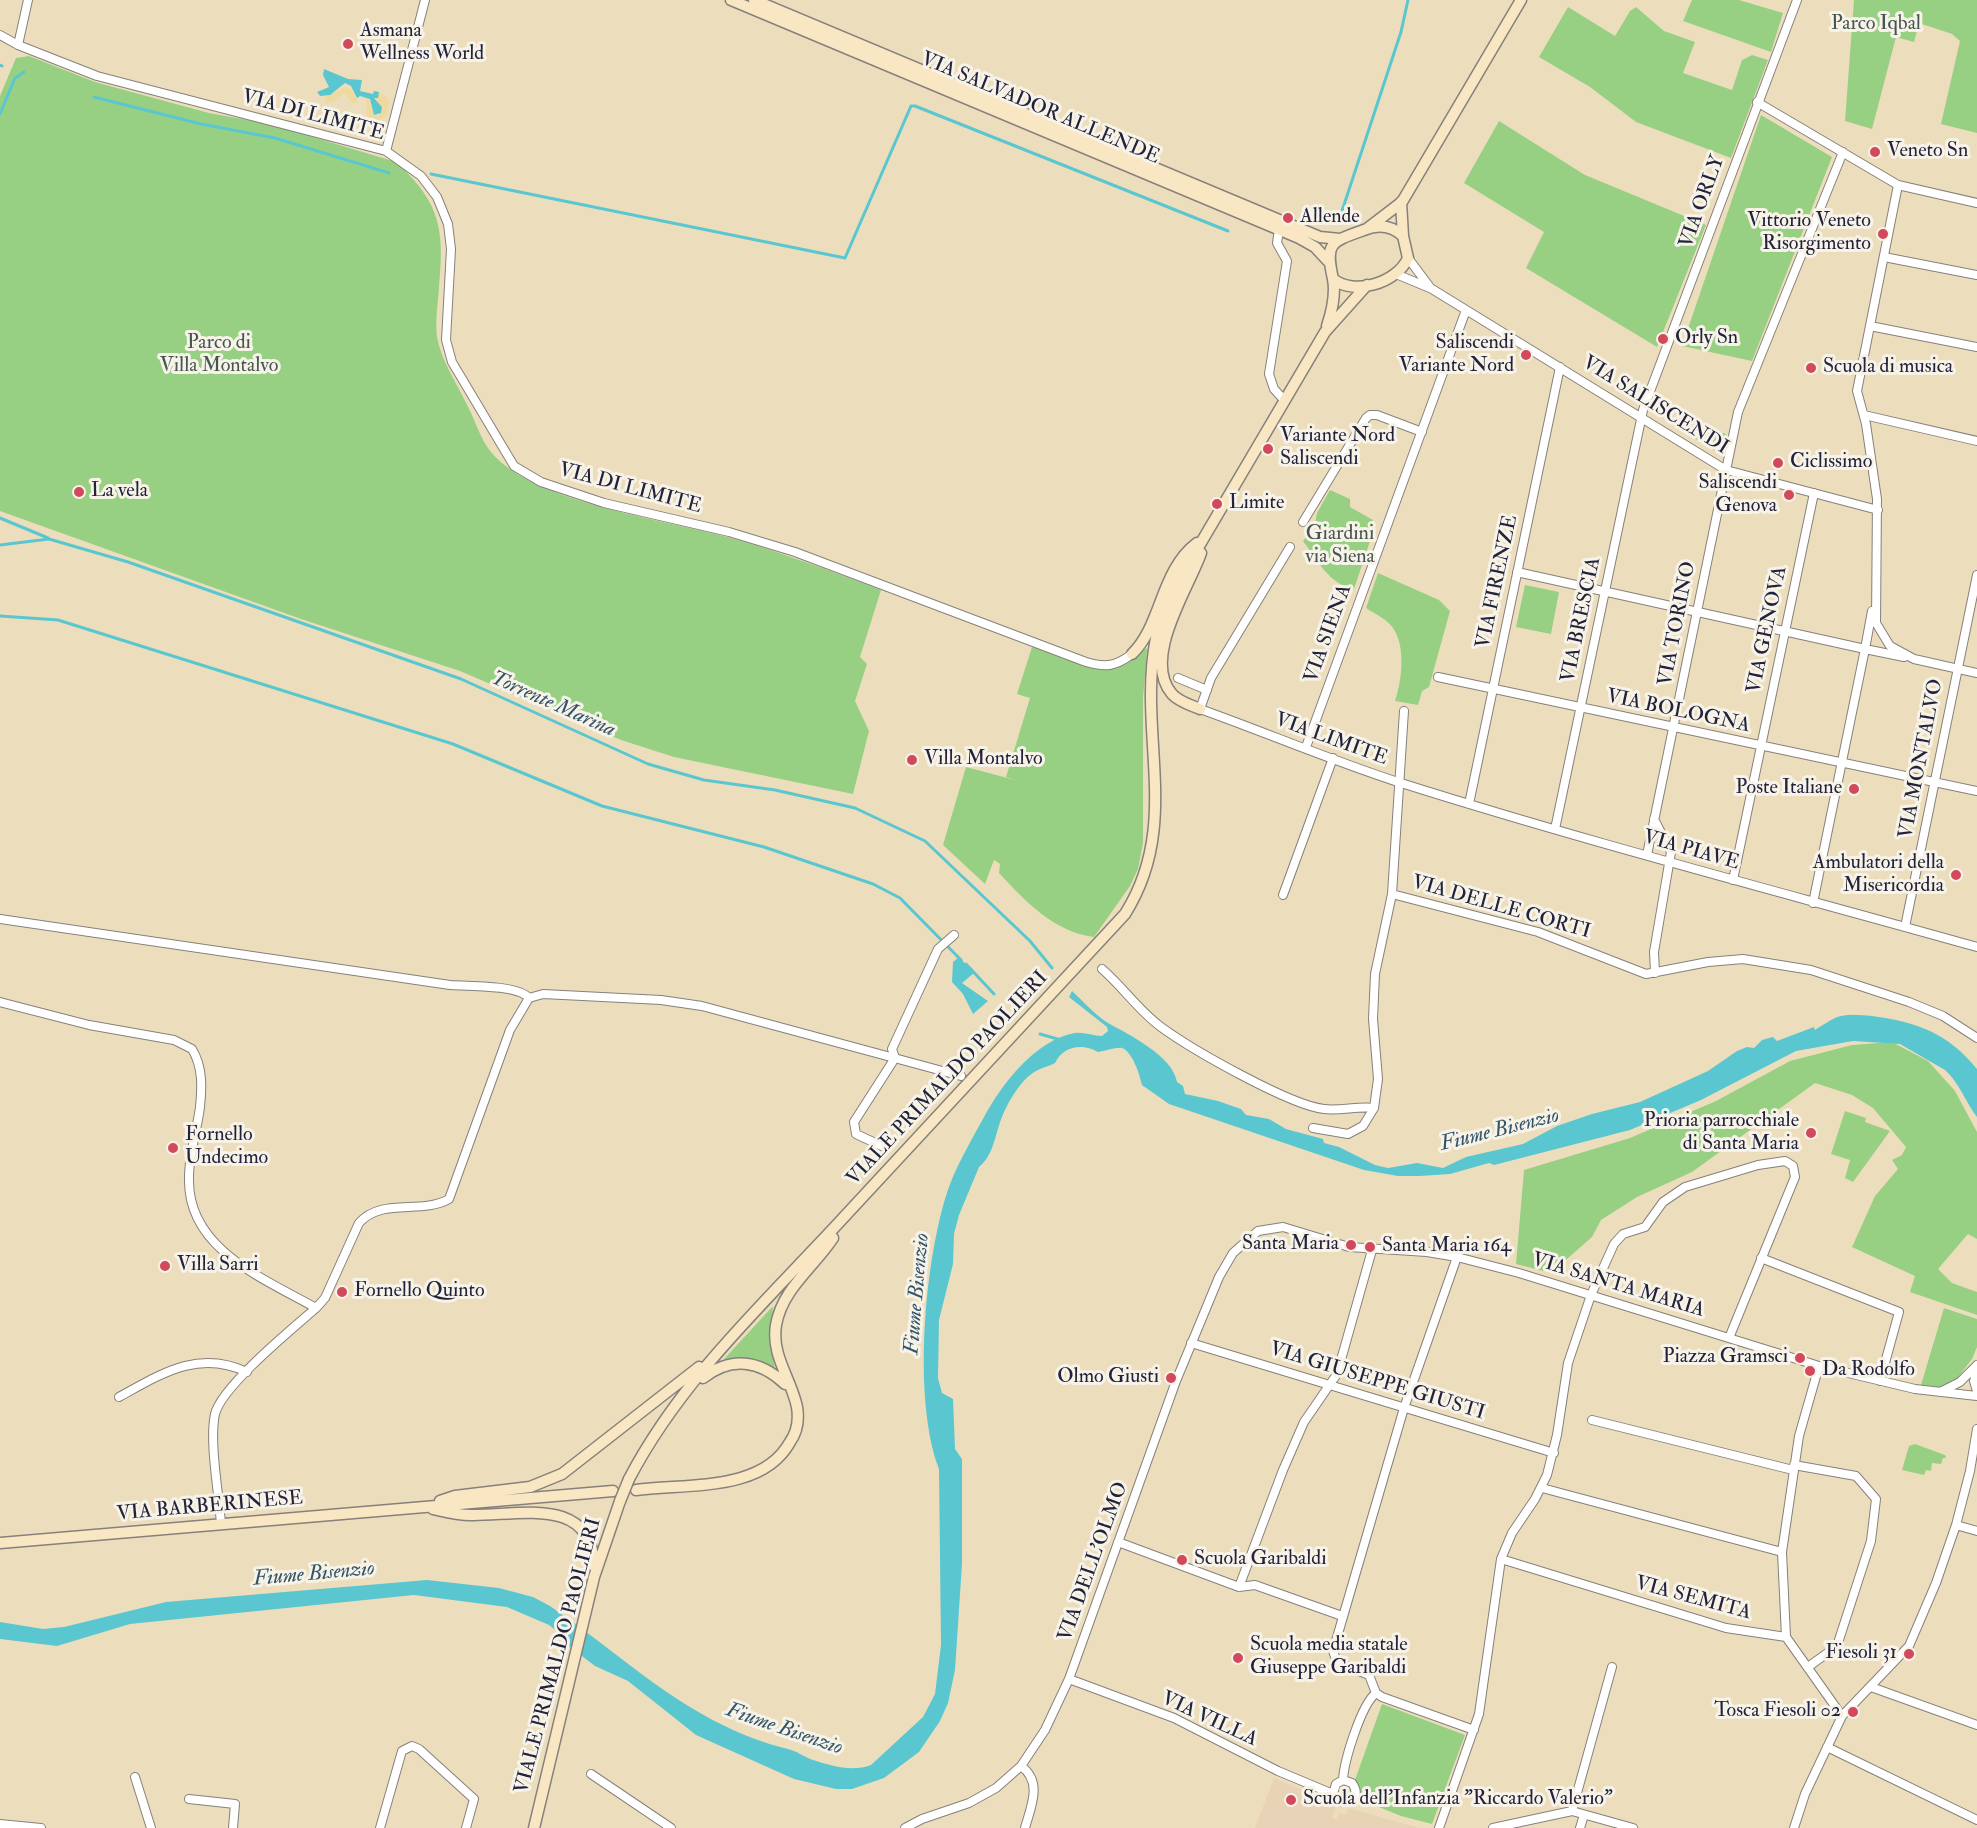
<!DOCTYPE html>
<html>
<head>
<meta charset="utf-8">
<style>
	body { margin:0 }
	canvas { display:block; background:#ecdebc }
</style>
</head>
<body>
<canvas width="1977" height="1828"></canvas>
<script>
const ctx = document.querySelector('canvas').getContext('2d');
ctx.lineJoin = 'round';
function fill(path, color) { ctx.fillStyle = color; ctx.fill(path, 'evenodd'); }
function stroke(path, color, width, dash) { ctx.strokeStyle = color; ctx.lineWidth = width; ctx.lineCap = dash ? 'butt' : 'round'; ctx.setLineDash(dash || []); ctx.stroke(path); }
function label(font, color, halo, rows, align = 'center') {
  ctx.font = font + ' "IM FELL Double Pica",serif'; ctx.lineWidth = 6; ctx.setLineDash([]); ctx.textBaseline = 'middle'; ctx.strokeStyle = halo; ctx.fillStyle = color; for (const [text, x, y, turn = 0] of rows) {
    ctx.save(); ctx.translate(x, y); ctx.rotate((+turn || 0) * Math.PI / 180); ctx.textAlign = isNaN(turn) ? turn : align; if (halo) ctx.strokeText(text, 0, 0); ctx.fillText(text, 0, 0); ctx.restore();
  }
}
fill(new Path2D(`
	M1274,1778L1307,1792L1306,1797L1336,1807L1332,1817L1337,1820L1339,1813L1346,1815L1348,1808L1419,1828H1255Z`), '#e8d3b7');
fill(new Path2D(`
	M1692,0H1739L1783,13L1771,52L1683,21Z
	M1854,0H1977V133L1941,124L1960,41L1952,34L1919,23L1914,42L1896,37L1872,129L1845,121Z
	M1568,7L1615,36L1630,11L1636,7L1664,31L1695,42L1683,73L1732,90L1742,60L1752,55L1768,60L1731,158L1636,122L1590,87L1539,57Z
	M29,56L95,82L209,113L270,124L396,162C440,202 445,229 439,287C438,303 435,321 437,337C441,360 456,382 466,403C474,417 479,435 488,448C524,501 666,520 727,537C779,551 830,571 881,590L860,657L867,664L855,701L869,731L853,794L674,757L621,740L460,671L301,619L0,511V96L16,58Z
	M1761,115L1832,157L1752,361L1682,346Z
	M1499,121L1585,175L1706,225L1657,347L1526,268L1544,232L1464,183Z
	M1696,424L1726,434L1722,455L1691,436Z
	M1330,490L1350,499V507L1373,520L1368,533L1372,535L1354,589C1329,584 1318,561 1303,541L1307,536L1313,538L1318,532L1319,528L1315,523L1317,513Z
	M1378,573L1439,600L1450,611L1429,687L1422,691L1418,705L1395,701C1402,680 1406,647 1393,628C1387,619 1375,614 1366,608Z
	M1525,585L1559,592L1551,634L1516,627Z
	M1032,647C1060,652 1094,675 1123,663C1132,660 1138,652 1147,648V651L1143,698V843L1138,869L1130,886L1094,937C1054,932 1025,901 999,873L1000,864L994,860L985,884L943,845L966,767L1019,781L1006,777L1030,698L1017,694Z
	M1892,1042L1928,1061L1955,1091L1977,1132V1239L1968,1234L1938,1269L1952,1283L1977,1292V1315L1910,1292L1915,1276L1852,1247L1875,1196L1898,1169L1892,1160L1902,1155L1906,1147L1873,1108L1852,1095L1815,1083L1692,1172L1637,1197L1601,1220L1592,1237L1551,1273L1516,1264L1524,1170L1630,1138L1716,1101L1790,1061L1852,1045Z
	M1845,1111L1866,1118L1865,1122L1890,1131L1853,1182L1845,1178L1850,1160L1831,1154Z
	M773,1306L770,1341L775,1369L754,1359H724Z
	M1944,1308L1977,1319V1347L1972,1359L1956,1380L1940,1388L1921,1385Z
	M1915,1444L1945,1455L1946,1458H1943L1941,1464L1932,1463L1931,1471L1926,1470L1924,1475L1902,1470L1909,1446Z
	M1382,1704L1465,1735L1432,1824L1401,1816L1364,1801L1355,1780Z`), '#98d083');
fill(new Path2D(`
	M345,87L351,89L358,102L352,103L344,93L333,102L326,103L325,97Z
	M380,92L389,100L387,116L378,121L367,118L366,98L370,102L374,115L378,116L383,109L376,98Z`), '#eeda9e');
fill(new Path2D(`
	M324,69L348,79L362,80L360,91L373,94L374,91L379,92L378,98H374L382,107L381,113L374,115L370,99L360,96L357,98L351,86L345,83L330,95L320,96L317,92L329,87L323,75Z
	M959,957L974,973L962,983L988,1001L973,1014L963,994L952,982L953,962Z
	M1072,991C1083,1001 1095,1015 1108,1023C1128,1034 1173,1056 1177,1082L1183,1086L1185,1094L1218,1101L1241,1109L1246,1115L1269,1119L1286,1129L1323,1139L1324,1143L1339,1147L1375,1165L1388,1168L1417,1163L1443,1168L1466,1157L1523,1144L1557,1126L1592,1114L1640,1102L1708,1071L1737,1051L1747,1047L1754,1048L1762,1040L1773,1037L1777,1041L1814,1027L1815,1030C1821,1026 1829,1021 1835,1018C1845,1013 1861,1015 1872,1016C1917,1022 1948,1033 1977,1069V1117C1967,1105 1959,1082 1945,1070L1900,1044L1853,1041L1796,1051L1701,1100L1630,1130L1494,1165L1489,1163L1450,1174L1420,1176H1398L1364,1170L1169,1104L1142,1085C1140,1075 1132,1051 1122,1048C1117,1047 1105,1051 1098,1052C1082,1043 1063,1046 1055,1063C1050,1066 1044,1067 1038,1070C1022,1077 1008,1102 1002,1117C995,1134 994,1155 979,1167L959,1215L954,1234L953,1264L939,1320L938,1378L942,1393L953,1399L955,1449L962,1459V1564L955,1670L948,1703L940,1721L919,1752L884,1778L852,1789H836L794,1779L696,1735L628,1681L595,1666L565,1643L560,1634L549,1625L507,1607L414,1595L130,1624L57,1646L0,1639V1622L43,1629L64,1627L166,1602L427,1580L499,1588L533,1597L550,1606C631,1661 689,1724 788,1749C797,1751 804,1757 813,1760C831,1766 853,1772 871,1765L923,1717L935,1694L941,1645L939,1469C913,1400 924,1270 945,1199C953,1171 970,1143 984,1117C1002,1084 1035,1040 1075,1033C1084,1032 1094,1036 1102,1036L1108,1031L1107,1027L1069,997Z`), '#5ac7d0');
stroke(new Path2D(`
	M0,65L2,66
	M94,97L201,124L275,138L389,173
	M0,114L15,78L24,72
	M431,174L845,258L911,106H915L1228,231
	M1338,223L1401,32L1408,0
	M0,518L48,538
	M0,545L49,539L128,562L461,679L648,764L704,780L775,790L855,808L925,841L1030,941L1052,968
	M0,616L58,620L453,744L602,806L764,847L873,884L900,898L961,960
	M966,964L994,994
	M1040,1034L1061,1040`), '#5ac7d0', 3);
const street = new Path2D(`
	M0,35L18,45L97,76L386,151L421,176L437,197L448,224L451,249L446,340L452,362L514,466L541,482L604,503L729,532L795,552L1086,662C1106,668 1116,666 1132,654
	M18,45L28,0
	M1757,102L1898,185L1977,203
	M386,151L425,0
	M1898,185L1857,391L1866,424L1877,499L1876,623L1890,646L1914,659L1977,673
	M1279,229L1277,243L1287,261L1269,374L1274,389L1285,401
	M1884,257L1977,275
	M1408,258L1429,286
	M1396,274L1432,289L1726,470L1878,510
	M1870,326L1977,347
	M1864,415L1977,441
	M1303,522L1366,418L1370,415H1377L1422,432
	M1290,547L1211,678L1200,709C1267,733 1333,761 1401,783C1591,843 1785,893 1977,947
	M1517,572L1865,649L1813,903
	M1872,611L1865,649L1904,657
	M1438,677L1977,791
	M1178,678L1207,690
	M1306,747L1466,310
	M1469,804L1560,367
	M1654,819L1671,852L1654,952L1655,973
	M1555,829L1643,410L1797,0
	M1647,855L1738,412L1843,152
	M1733,880L1814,493
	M1392,894L1538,932L1646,974L1708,962L1743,959L1811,970L1909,1002L1943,1016L1977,1038
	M1283,895L1333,758
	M0,919L450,985C469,986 518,985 529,998
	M1905,927L1977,575
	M1102,969C1123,987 1138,1010 1161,1027C1191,1049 1289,1105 1324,1109C1340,1111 1358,1106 1374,1108
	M0,1002L89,1025L174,1040L192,1049C203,1067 202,1088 200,1107C197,1131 188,1157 189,1181C189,1250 265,1279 316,1308C292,1329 222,1386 215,1414C209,1442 219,1494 221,1524
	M1313,1128L1348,1134L1363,1126L1374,1108L1378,1079L1373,1019L1375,974L1392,894L1404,711
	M884,1147L856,1134L854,1122L895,1058L892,1049L938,949L954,935
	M1457,1257L1404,1408L1333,1651L1337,1662L1369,1675L1376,1693L1382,1697L1474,1730
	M1761,1258L1899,1312L1880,1381
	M316,1308L325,1298L359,1223C382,1197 421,1215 449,1199L510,1030L529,998L543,994L661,1000L702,1006L961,1076
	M1191,1343L1554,1453
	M1977,1370L1974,1381L1977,1391
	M1940,1392L1960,1382L1977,1365
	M119,1397C161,1374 198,1349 247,1372
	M1592,1420L1793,1470
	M1794,1465L1856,1476L1876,1499L1871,1541L1837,1646L1808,1667
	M1542,1488L1782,1552
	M1956,1525L1977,1531
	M1118,1542L1239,1587L1255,1585L1342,1616
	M1501,1559L1726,1628L1786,1637L1842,1716
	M1239,1587L1283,1470L1304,1422L1337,1374L1372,1250
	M1786,1637L1782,1552L1799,1436L1819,1366
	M1069,1679L1174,1718L1278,1771L1333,1794L1339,1802L1351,1801C1357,1796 1357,1790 1352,1783L1343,1780L1336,1784L1333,1794
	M1871,1687L1977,1725
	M1827,1747L1977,1820
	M1021,1766C1043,1782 1031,1806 1025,1828
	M591,1774L671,1828
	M135,1777L151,1828
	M1343,1780C1344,1761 1361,1705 1376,1693
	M189,1799L235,1804L233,1828
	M1572,1811L1612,1667
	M0,1824L41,1828
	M380,1828L402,1751L412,1746L419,1749L474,1799L466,1828
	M905,1828L922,1819L969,1803L996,1788L1021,1766L1045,1730L1069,1679L1176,1381L1219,1277L1233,1253L1258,1231L1283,1227L1349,1247L1427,1252L1457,1257L1519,1273L1819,1366L1915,1389L1977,1396
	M1439,1828L1479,1714L1501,1559L1512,1533L1535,1499L1547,1475L1557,1435L1568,1363L1591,1295L1614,1244L1623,1234L1645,1227L1663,1202L1685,1187L1758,1165L1785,1161L1793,1166L1795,1177L1729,1338
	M1493,1828L1572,1811L1633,1828
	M1580,1828L1584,1815
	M1794,1828L1805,1794L1842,1716L1909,1646L1936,1583L1956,1525L1970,1471L1977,1429`);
const secondary = new Path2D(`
	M731,0L1299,238L1315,247L1328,261
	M754,0L1320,237L1340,239
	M1368,228L1402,202L1521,0
	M1333,279C1354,296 1397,283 1408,258L1403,236L1401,202
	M1327,326C1332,311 1336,295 1333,279C1325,243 1330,242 1364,230C1378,224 1391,225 1403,236
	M1132,654C1162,625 1160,571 1197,543
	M1200,709C1191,705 1179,702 1172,694C1141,658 1189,588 1201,553
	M703,1378C731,1356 760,1360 785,1384
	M629,1479C679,1383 759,1308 832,1230C930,1125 1028,1020 1125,914C1182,824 1137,734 1156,638C1161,616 1171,595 1182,575L1325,332L1367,285
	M636,1490C685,1483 762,1493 790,1442C797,1432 799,1419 797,1407C791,1378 771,1356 776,1325C782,1289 814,1267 833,1238
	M440,1501L455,1496L530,1487L562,1474L699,1367
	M433,1509C446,1512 460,1516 474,1515C521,1515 592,1496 594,1566
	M0,1543L613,1491
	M534,1828L594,1577L620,1501`);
stroke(street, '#87807c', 10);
stroke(secondary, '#87807c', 13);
stroke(street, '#fff', 8);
stroke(secondary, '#f9e7c3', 10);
const secondaryBridge = new Path2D(`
	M620,1501L629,1479`);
stroke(secondaryBridge, '#87807c', 13, []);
stroke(secondaryBridge, '#f9e7c3', 10);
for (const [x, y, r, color] of [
	[348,44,6,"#d1495b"],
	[1875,152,6,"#d1495b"],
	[1288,218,6,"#d1495b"],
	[1883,234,6,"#d1495b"],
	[1663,339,6,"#d1495b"],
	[1526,355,6,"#d1495b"],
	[1811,368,6,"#d1495b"],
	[1268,449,6,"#d1495b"],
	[1778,463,6,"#d1495b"],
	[79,492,6,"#d1495b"],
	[1789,495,6,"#d1495b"],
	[1217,504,6,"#d1495b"],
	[912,760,6,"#d1495b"],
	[1854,789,6,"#d1495b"],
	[1956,875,6,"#d1495b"],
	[1811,1133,6,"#d1495b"],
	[173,1148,6,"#d1495b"],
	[1351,1245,6,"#d1495b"],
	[1370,1247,6,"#d1495b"],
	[165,1266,6,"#d1495b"],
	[342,1292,6,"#d1495b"],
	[1800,1358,6,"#d1495b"],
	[1810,1371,6,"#d1495b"],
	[1171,1378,6,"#d1495b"],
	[1182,1560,6,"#d1495b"],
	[1909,1654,6,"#d1495b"],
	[1238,1658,6,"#d1495b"],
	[1853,1712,6,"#d1495b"],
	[1291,1800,6,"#d1495b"]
]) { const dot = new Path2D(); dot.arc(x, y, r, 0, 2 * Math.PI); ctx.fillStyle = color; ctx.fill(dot); stroke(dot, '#f7f3e8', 2); }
label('20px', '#455651', '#f7f3e8', [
	["Parco Iqbal",1876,25],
	["Parco di",219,344],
	["Villa Montalvo",219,367],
	["Giardini",1340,535],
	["via Siena",1340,558]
]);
label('20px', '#22223b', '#f7f3e8', [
	["Asmana",360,32],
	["Wellness World",360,55],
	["Veneto Sn",1887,152],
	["Allende",1300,218],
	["Vittorio Veneto",1871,222,"right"],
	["Risorgimento",1871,245,"right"],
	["Orly Sn",1675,339],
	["Saliscendi",1514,344,"right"],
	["Variante Nord",1514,367,"right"],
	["Scuola di musica",1823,368],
	["Variante Nord",1280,437],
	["Saliscendi",1280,460],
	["Ciclissimo",1790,463],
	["Saliscendi",1777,484,"right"],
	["Genova",1777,507,"right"],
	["La vela",91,492],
	["Limite",1229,504],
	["Villa Montalvo",924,760],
	["Poste Italiane",1842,789,"right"],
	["Ambulatori della",1944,864,"right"],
	["Misericordia",1944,887,"right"],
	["Prioria parrocchiale",1799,1122,"right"],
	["di Santa Maria",1799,1145,"right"],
	["Fornello",185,1136],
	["Undecimo",185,1159],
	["Santa Maria",1339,1245,"right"],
	["Santa Maria 164",1382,1247],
	["Villa Sarri",177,1266],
	["Fornello Quinto",354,1292],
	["Piazza Gramsci",1788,1358,"right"],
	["Da Rodolfo",1822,1371],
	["Olmo Giusti",1159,1378,"right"],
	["Scuola Garibaldi",1194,1560],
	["Scuola media statale",1250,1646],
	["Giuseppe Garibaldi",1250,1669],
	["Fiesoli 31",1897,1654,"right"],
	["Tosca Fiesoli 02",1841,1712,"right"],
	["Scuola dell'Infanzia \"Riccardo Valerio\"",1303,1800]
], 'left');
label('20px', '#22223b', '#f7f3e8', [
	["VIA SALVADOR ALLENDE",1040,109,23],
	["VIA DI LIMITE",313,116,15],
	["VIA ORLY",1703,202,-70],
	["VIA SALISCENDI",1655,406,32],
	["VIA DI LIMITE",630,489,15],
	["VIA FIRENZE",1498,582,-78],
	["VIA BRESCIA",1582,620,-78],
	["VIA TORINO",1678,624,-79],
	["VIA GENOVA",1768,630,-78],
	["VIA SIENA",1329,634,-70],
	["VIA BOLOGNA",1678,712,12],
	["VIA LIMITE",1331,740,20],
	["VIA MONTALVO",1922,759,-79],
	["VIA PIAVE",1691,851,16],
	["VIA DELLE CORTI",1501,908,16],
	["VIALE PRIMALDO PAOLIERI",948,1079,-47],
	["VIA SANTA MARIA",1618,1286,17],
	["VIA GIUSEPPE GIUSTI",1377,1382,17],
	["VIA BARBERINESE",210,1507,-5],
	["VIA DELL'OLMO",1094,1562,-70],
	["VIA SEMITA",1693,1599,15],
	["VIALE PRIMALDO PAOLIERI",559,1656,-75],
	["VIA VILLA",1209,1720,25]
]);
label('italic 21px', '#335468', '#f7f3e8', [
	["Torrente Marina",553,705,24],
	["Fiume Bisenzio",1500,1131,-14],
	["Fiume Bisenzio",918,1294,-85],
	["Fiume Bisenzio",314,1575,-5],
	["Fiume Bisenzio",784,1730,19]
]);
</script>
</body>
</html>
